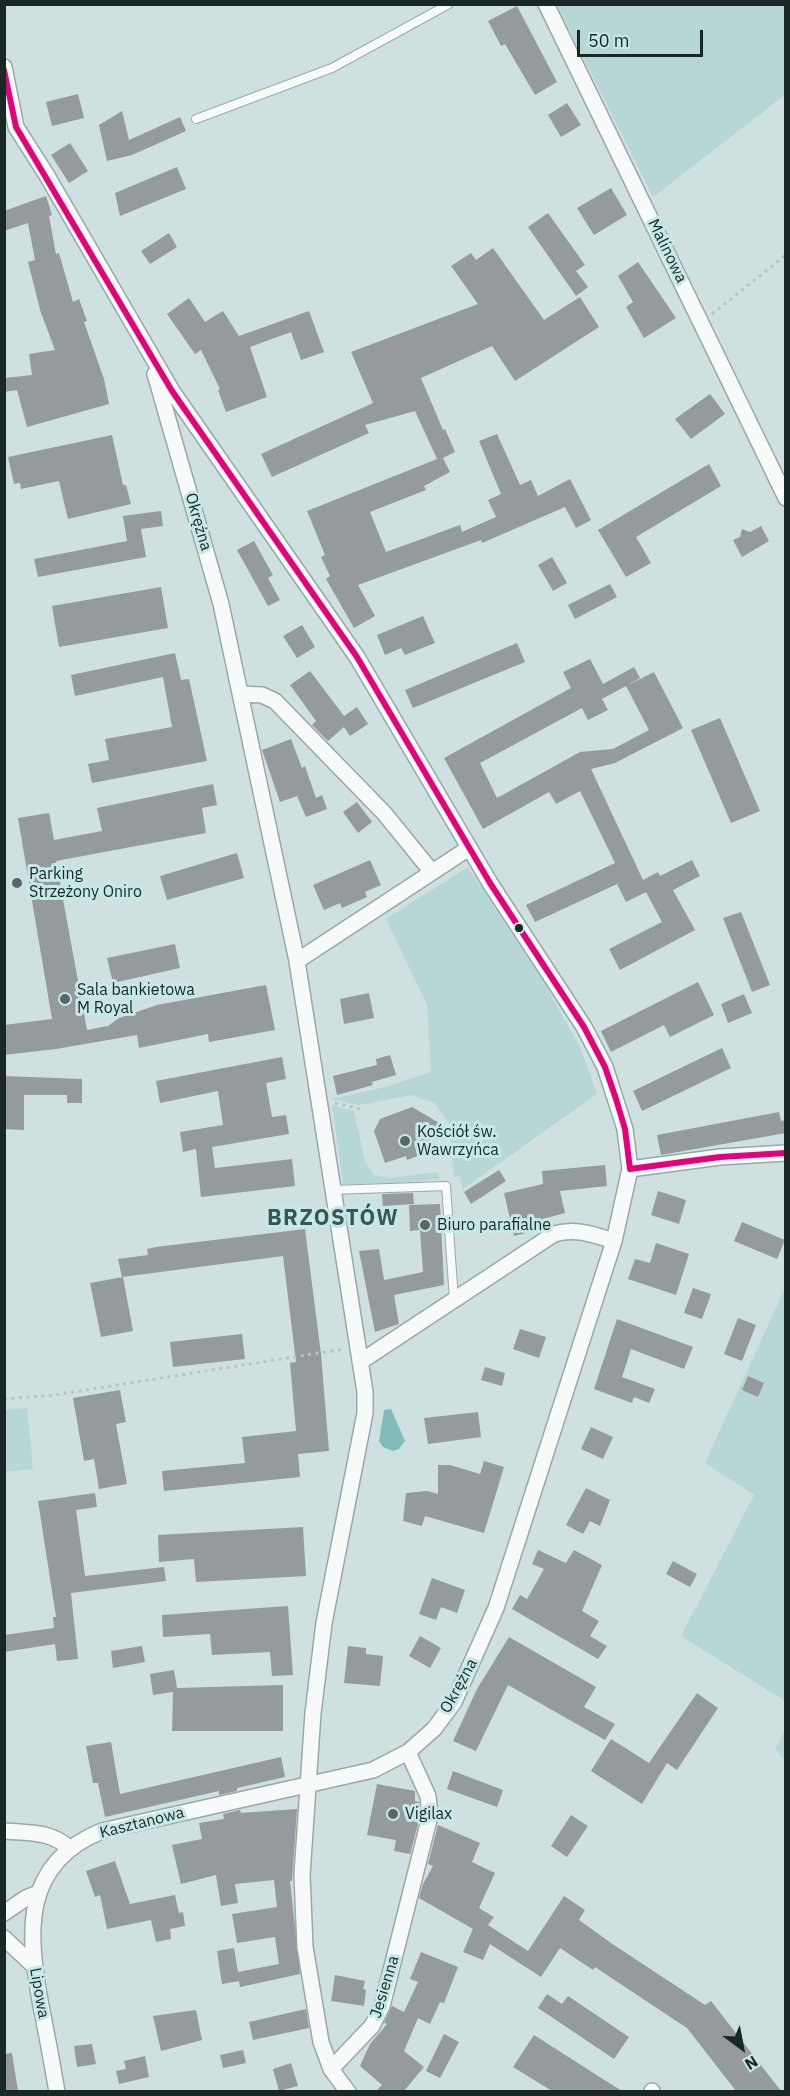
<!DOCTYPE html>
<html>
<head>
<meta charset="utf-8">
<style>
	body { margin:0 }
	#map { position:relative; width:790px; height:2096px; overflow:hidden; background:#cee1e0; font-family:"IBM Plex Sans",sans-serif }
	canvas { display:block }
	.frame { position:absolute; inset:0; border:6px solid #192726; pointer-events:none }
	.north { position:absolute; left:712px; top:2018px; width:60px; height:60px; -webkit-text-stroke:4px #c6e9e7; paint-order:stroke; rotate:148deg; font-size:16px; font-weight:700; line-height:24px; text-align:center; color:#192726 }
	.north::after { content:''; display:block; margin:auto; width:21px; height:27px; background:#192726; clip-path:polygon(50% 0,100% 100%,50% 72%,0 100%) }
	.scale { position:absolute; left:577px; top:30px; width:126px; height:27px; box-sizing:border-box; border:3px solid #192726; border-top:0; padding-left:8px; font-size:18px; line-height:21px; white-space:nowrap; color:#192726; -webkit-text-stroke:4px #c6e9e7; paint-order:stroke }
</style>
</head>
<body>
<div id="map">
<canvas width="790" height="2096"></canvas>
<div class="frame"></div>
<div class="north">N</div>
<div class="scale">50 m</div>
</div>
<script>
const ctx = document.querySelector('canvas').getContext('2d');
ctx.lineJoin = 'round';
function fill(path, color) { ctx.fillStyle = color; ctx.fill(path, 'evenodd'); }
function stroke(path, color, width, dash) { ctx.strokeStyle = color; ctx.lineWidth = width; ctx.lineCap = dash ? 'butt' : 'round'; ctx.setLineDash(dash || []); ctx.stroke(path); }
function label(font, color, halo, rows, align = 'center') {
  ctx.font = font + ' "IBM Plex Sans",sans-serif'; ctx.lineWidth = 6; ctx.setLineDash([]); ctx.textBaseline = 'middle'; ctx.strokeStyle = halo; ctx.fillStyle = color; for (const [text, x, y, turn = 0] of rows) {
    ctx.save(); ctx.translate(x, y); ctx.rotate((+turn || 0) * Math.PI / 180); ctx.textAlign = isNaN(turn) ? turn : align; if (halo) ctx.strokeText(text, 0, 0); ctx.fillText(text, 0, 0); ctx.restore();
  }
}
fill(new Path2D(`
	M557,5H785V95L653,197Z
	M468,867L544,983L580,1047L597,1094L463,1189L460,1176L454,1177L449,1123L434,1103L411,1095L359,1105L331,1099L385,1087L431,1072L427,1005L386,919Z
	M332,1105L354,1111L365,1162L374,1175L390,1178L438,1172L439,1179L400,1183L343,1184Z
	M785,1288V1701L681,1636L754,1495L705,1463Z
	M27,1408L33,1469L5,1472V1410Z
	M785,1730V1760L775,1749Z`), '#b6d7d5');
fill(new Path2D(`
	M391,1409L405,1441L399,1449L393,1451L383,1447L379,1441L384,1410Z`), '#80bdba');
fill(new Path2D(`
	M517,6L557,82L535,95L505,44L501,46L488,21Z
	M78,94L84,118L52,126L46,102Z
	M567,103L581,125L561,137L548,115Z
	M122,111L129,140L180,117L186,131L132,155L107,161L99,125Z
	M70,143L88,171L69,183L51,155Z
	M177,167L186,189L120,216L115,193Z
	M611,188L627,215L594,235L577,208Z
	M46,196L52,215L49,216L56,254L59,253L73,302L79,299L87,321L84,322L104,379L109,404L27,427L17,390L4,392V378L32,375L29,354L55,350L41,313L28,262L35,260L28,223L4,231V211Z
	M548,213L585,265L576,271L588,287L576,296L528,227Z
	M169,233L177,247L150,264L141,251Z
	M493,248L544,320L580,297L599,327L515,381L492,346L421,378L443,430L445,429L455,452L443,458L450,472L424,486L426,490L370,512L386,552L460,525L462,532L496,517L488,500L501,494L479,441L497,434L520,485L531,480L538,496L570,479L591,520L576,528L565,507L482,543L481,540L358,585L375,616L354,628L326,579L330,576L321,557L325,555L307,511L437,459L415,411L365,425L369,433L272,477L261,454L373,403L351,352L478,304L451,266L471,253L476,260Z
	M638,262L676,318L644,338L626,307L633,302L618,276Z
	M189,298L205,322L223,311L239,336L309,311L324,352L301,360L291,332L250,347L267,397L226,412L218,390L220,389L201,350L195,354L167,314Z
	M710,394L725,414L691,439L675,419Z
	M112,435L123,485H126L131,504L68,519L59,481L21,489L20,483L14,484L8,457Z
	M709,464L721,486L636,537L651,563L626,577L598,530Z
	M161,511L163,526L141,529L146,557L38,577L34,559L127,541L123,516Z
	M761,526L769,541L742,557L733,540L740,537L742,529L750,532Z
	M254,541L273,575L268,578L280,600L268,606L237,550Z
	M552,557L567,583L553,591L538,565Z
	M610,584L617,597L575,619L568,605Z
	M161,587L168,628L59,647L52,606Z
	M423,616L435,643L405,655L401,648L385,655L377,635Z
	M302,625L315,647L297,658L283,636Z
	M517,643L525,662L413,708L405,690Z
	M175,653L181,680L189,679L207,761L92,783L88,764L109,760L105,739L172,727L163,677L75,696L71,675Z
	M590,659L603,684L634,667L640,678L626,686L654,672L683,728L615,763L591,769L643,880L658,872L660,876L692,860L700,876L673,890L695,930L620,970L609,949L662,922L646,892L626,902L617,884L535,922L526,905L615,863L580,791L556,804L549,792L483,829L444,758L571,688L563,672ZM626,686L649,730L613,749L580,752L497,798L480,763L582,708L588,720L608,710L602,699Z
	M310,671L344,716L357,707L368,724L350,736L344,727L328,741L312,725L316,721L290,685Z
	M720,718L760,811L731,823L691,730Z
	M291,739L302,768L305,766L316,798L322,795L327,809L306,817L297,796L280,802L262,750Z
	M213,784L217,805L202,808L206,833L56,861L87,1030L108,1026L119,1018L157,1005L266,985L275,1030L209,1042L208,1034L139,1048L137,1035L56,1049L4,1055V1025L52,1019L18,818L49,813L54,840L102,831L97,808Z
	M357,802L372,822L358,833L343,812Z
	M237,853L244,878L167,900L160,876Z
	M370,860L381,885L365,892L367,897L342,908L340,903L324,910L313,885Z
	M741,912L770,985L752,992L723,918Z
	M175,944L180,968L113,983L107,958Z
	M698,982L714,1015L670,1037L664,1025L611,1052L601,1031Z
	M369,993L374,1018L344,1024L340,999Z
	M744,994L752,1013L728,1023L721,1004Z
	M722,1048L731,1068L642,1111L633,1091Z
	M390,1055L396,1075L372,1082L373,1085L337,1095L333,1076L377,1065L376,1059Z
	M282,1057L286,1079L266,1083L272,1117L286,1115L289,1134L212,1147L215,1168L292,1159L295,1186L201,1197L196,1149L183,1152L180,1132L223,1125L218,1091L160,1103L156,1081Z
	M4,1076L82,1079V1103H67V1095H24V1130L4,1129Z
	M412,1107L441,1124L432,1127L435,1134L431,1136L435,1147L432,1148V1151L407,1160L406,1156L385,1163L374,1131L380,1119Z
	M779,1112L781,1121L786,1120V1133L661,1155L657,1135Z
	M605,1165L607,1186L560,1191L565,1213L532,1222L534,1231L514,1236L504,1193L543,1184L542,1171Z
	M499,1170L506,1181L471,1204L464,1192Z
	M658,1191L686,1200L679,1224L651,1215Z
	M413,1193L414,1204L383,1206L382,1194Z
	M440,1204L444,1285L394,1295L399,1324L375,1332L359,1251L379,1249L384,1280L423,1272L420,1230L410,1231L409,1205Z
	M742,1222L785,1240L777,1259L734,1241Z
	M305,1229L321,1354L329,1451L298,1454L300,1477L164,1491L162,1471L245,1463L242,1437L296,1431L290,1363L296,1362L283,1256L122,1277L118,1259L148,1255L147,1249L156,1247Z
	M656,1243L689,1254L676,1295L628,1279L635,1259L650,1263Z
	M123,1277L133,1331L101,1337L90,1283Z
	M693,1288L711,1294L702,1319L684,1313Z
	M738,1318L756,1325L742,1361L724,1354Z
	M617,1319L693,1347L684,1369L631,1349L622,1377L655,1389L649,1403L634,1397L632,1403L594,1389Z
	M520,1329L546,1337L539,1358L513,1349Z
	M242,1334L245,1359L173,1367L170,1342Z
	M485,1367L505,1373L502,1386L481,1380Z
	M748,1376L764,1383L758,1397L742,1390Z
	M120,1390L126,1422L116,1424L127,1484L99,1489L94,1459L84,1461L73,1398Z
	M478,1412L481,1437L428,1444L424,1418Z
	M591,1427L613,1437L603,1459L581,1449Z
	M484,1461L504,1467L484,1533L425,1516L422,1526L403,1521L406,1493L427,1491L438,1494V1465H450L480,1474Z
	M586,1488L610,1500L600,1526L590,1521L583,1534L566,1525Z
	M95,1493L97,1507L76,1510L85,1576L164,1567L166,1581L71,1593L78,1659L57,1661L55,1644L4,1652V1635L54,1628L53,1617H56L38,1501Z
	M303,1527L306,1576L196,1582L194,1559L159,1562L158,1535Z
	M538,1550L566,1563L574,1550L602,1565L582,1611L599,1621L590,1636L607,1646L598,1659L512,1609L520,1595L527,1599L544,1569L532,1564Z
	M673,1561L697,1574L690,1587L666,1574Z
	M432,1578L465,1590L457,1613L441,1607L436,1620L419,1614Z
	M288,1606L293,1675L272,1676L270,1652L212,1655L210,1634L163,1637L162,1615Z
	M420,1636L441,1648L430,1668L409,1656Z
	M509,1637L596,1687L584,1707L615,1724L605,1740L508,1685L476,1751L453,1741L477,1689Z
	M142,1646L145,1662L113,1668L111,1651Z
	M348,1646L366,1648V1654L383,1656L380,1686L344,1683Z
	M174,1670L177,1688L283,1685V1731H172L173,1692L153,1695L150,1674Z
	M697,1693L718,1708L677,1770L667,1763L642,1804L591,1771L611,1739L649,1763Z
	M111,1742L120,1794L281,1757L285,1777L237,1788V1791L219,1795V1791L105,1817L98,1783H93L86,1746Z
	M453,1771L503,1790L497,1807L447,1789Z
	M377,1784L415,1791V1801L419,1802L420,1817L410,1854L394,1851L396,1840L367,1835Z
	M297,1809L292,1881H290L300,1974L240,1987L239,1981L222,1984L217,1951L234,1948L238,1972L279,1964L275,1937L237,1943L232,1914L277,1907L274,1880L235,1884L238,1903L221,1906L216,1875L181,1884L172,1845L202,1839L199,1823L224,1819L223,1814L240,1810L241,1813Z
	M571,1815L588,1826L567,1857L551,1846Z
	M438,1825L480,1843L472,1862L495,1873L479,1908L494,1917L488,1925L528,1951L564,1896L585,1910L579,1920L611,1943L705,2005L711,2001L781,2091H736L687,2028L595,1967L593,1970L560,1948L541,1977L490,1944L483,1960L463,1952L473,1929L419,1898L423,1884L433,1866L428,1864Z
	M115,1861L130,1904L175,1895L179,1913L183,1912L185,1926L170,1929L171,1939L156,1942L151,1920L107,1929L100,1895L95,1897L86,1871Z
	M421,1952L458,1967L444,2003L440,2002L430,2024L418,2018L404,2051L424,2067L404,2091H376L382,2085L360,2066L370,2044L387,2024L384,2023L392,2006L404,2012L418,1982L410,1979Z
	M335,1975L365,1981L363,1989L366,1990L364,2006L331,2001Z
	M547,1994L562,2004L568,1996L629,2037L614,2059L538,2008Z
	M306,2009L309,2028L253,2040L249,2022Z
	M196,2010L202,2040L161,2051L153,2016Z
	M444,2034L459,2042L440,2078L426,2071Z
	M534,2035L595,2074L622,2091H552L513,2067Z
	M92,2044L96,2064L77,2067L74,2046Z
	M243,2050L246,2063L223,2068L220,2055Z
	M12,2053L18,2091H4V2054Z
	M145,2056L149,2077L119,2084L116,2071L126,2069L124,2061Z
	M291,2063L298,2086L279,2091L273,2069Z`), '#949a9d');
const lane = new Path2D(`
	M196,119L332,68L449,4
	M332,1190L446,1186L454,1300`);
const street = new Path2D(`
	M546,4L786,498
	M4,67L16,127L46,174L172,391L357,657L490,883L584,1027L605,1067L625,1129L630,1169L614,1241L496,1608L454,1702L434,1729L408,1752L373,1770L102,1831C20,1864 28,1935 41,2006C47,2035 52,2063 57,2092
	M155,374L221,604L297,961L365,1392V1413L324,1623L313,1713L302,1875L305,1947L321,2042L331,2069L348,2092
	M241,694L262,695L275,701L384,813L432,872
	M297,961L469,848
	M630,1169L720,1157L786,1153
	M360,1362L554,1234C576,1228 592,1234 614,1241
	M4,1831C29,1833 52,1831 70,1849
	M4,1913L26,1898L38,1893
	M4,1938L34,1966
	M331,2069L372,2026L382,2006L430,1816L428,1796L408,1752
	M652,2092V2091`);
stroke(lane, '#99a8a7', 10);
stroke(street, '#99a8a7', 18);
stroke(new Path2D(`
	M712,314L786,255
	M335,1103L360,1109
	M4,1399L54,1395L344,1349`), '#bbc2c1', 3, [3, 4.5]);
stroke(lane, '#f8fafa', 8);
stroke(street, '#f8fafa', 15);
stroke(new Path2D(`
	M4,70L16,127L172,391L357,657L490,883L584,1027L605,1067L616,1099L625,1129L630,1169
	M630,1169L720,1157L786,1153`), '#e5017a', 6);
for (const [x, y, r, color] of [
	[17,883,6,"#586867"],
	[519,928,5,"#192726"],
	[65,999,6,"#586867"],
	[405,1141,6,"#586867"],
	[425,1225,6,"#586867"],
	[393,1814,6,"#586867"]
]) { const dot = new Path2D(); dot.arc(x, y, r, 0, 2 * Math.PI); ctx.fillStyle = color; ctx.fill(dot); stroke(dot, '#c6e9e7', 2); }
label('16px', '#192726', '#c6e9e7', [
	["Malinowa",667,251,64],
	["Okrężna",198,522,74],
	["Okrężna",459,1686,-61],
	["Kasztanowa",142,1823,-14],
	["Jesienna",385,1987,-73],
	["Lipowa",39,1993,80]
]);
label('16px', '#192726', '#c6e9e7', [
	["Parking",29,874],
	["Strzeżony Oniro",29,892],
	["Sala bankietowa",77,990],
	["M Royal",77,1008],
	["Kościół św.",417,1132],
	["Wawrzyńca",417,1150],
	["Biuro parafialne",437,1225],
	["Vigilax",405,1814]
], 'left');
ctx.letterSpacing = '1.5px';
label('bold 22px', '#375654', '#c6e9e7', [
	["BRZOSTÓW",333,1219]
]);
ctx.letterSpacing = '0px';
</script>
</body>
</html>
